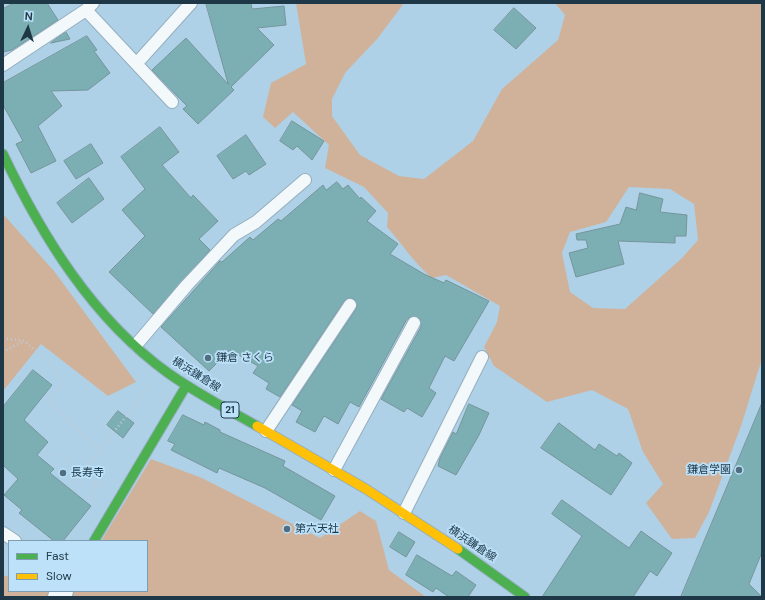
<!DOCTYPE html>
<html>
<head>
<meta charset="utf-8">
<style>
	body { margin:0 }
	#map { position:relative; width:765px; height:600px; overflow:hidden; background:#afd1e7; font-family:"DM Sans",sans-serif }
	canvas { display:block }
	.frame { position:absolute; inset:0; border:4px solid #1e3848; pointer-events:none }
	.legend { position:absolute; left:8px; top:540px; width:140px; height:52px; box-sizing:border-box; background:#bce1f9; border:1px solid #7d9db2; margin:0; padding:5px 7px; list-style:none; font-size:12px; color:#1e3848 }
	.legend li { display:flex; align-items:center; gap:8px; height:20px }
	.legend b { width:20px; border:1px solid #7d9db2 }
	.north { position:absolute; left:8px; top:8px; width:40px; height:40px; -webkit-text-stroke:3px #bce1f9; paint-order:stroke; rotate:4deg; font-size:11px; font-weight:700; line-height:16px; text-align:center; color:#1e3848 }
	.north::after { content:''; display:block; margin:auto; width:14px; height:18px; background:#1e3848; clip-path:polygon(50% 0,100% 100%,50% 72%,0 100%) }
</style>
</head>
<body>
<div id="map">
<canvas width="765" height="600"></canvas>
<div class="frame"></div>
<ul class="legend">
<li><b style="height:5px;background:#4caf50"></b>Fast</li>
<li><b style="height:5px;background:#ffc107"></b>Slow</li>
</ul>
<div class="north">N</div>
</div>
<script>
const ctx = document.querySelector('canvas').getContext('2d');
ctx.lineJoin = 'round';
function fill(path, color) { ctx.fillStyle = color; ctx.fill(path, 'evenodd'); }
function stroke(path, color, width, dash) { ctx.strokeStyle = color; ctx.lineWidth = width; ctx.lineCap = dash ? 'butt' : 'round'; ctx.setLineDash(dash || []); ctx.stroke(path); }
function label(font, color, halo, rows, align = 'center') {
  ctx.font = font + ' "DM Sans","Noto Sans JP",sans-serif'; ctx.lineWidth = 3.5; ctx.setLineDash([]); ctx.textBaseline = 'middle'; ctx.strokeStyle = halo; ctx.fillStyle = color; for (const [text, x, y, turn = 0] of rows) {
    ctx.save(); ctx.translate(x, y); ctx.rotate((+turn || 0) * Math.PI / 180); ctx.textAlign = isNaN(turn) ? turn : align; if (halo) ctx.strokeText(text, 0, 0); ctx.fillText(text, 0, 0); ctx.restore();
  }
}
fill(new Path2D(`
	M296,3H404L378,38L345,73L332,99V116L360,155L399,176L424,179L473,141L502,89L558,40L565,15L555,3H762V359L741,426L709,512L695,538L672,539L646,503L663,484L643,452L628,409L592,390L547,402L494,366L484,347L497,322L500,306L446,275L432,278C414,263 403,245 387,227L388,213L364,187L325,168L329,145L293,112L275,128L263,117L271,83L306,64ZM629,187L670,189L694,204L698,240L682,258L625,309L593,308L570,292L562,253L570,232L606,222Z
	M3,214L54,271L136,382L108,396L41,344L3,391Z
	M151,459L202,478L320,538L360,511L376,521L389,570L426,597H3V575L9,577V591H147V541H101Z`), '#d0b29b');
const building = new Path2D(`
	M14,3H47L58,20L12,50L3,52V9Z
	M206,3H251L252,9L284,6L286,25L257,28L274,45L231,87L234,90L198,124L183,109L187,106L152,70L186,38L228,84Z
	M514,8L536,28L516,49L494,30Z
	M66,32L70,39L51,43Z
	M87,36L97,50L94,51L110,73L88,90L51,91L62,106L38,126L56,161L31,173L16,144L23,141L3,105V83Z
	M292,121L324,141L312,160L297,146L293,150L280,141Z
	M160,127L179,152L162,165L191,198L193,195L218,221L199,239L210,250L153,314L109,272L145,236L122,210L145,189L121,157Z
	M246,135L266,164L249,175L246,171L233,179L217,156Z
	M91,144L103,163L76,179L64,161Z
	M89,178L104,199L72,223L57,203Z
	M337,182L343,189L348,185L360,199L361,197L376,211L367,221L398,244L390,254L424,274L444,283L446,280L489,301L454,361L445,356L429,388L436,393L422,417L407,408L404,412L381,399L421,327L420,319L413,316L407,319L359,407L350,402L338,424L324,416L315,432L296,422L302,411L292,405L356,309L357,305L354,299L350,298L344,301L280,397L266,389L269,383L253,373L258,366L230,350L209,371L161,327L220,261L222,262L250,237L253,240L278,219L281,221L323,185L326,190Z
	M640,193L663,199L660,212L687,215L686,236H675V243L618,241L624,264L576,277L569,253L588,248L586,240H577L576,234L620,224L626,207L636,210Z
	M33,370L52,385L24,420L48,442L37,455L54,469L50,473L91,506L63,541H54L19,513L22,510L4,495L18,479L3,465V407Z
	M762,403V552L749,584L762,597H681Z
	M469,404L489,413L479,435L456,475L438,466L440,458L453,432L456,434Z
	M118,411L134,423L123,438L107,425Z
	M183,415L204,425L205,422L220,430V432L285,461L283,466L335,496L321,520L265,488L219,468L217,473L171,450L175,444L168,441Z
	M559,423L595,450L599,444L617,456L619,453L632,463L611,495L541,448Z
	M562,500L629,548L641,531L672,553L657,576L650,571L633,597H542L582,536L552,514Z
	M399,532L415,542L406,557L390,547Z
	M417,555L452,576L456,571L476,585L468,597H449L436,588L433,592L406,575Z`);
fill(building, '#7cafb3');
stroke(building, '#75949b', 1);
const lane = new Path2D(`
	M86,10L172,102
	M137,63L191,3
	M3,65L86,10L93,3
	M136,345L187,285L234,235L256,222L305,180
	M266,431L350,305
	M334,470L414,323
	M404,513L482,357
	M3,533L15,541`);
const street = new Path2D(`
	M59,597L62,591`);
const fast = new Path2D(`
	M3,154C42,236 93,319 168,373C196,393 227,409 257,426
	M94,541L186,386
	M458,549L525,597`);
const slow = new Path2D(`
	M257,426L366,489L458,549`);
stroke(lane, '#94aebf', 14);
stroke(street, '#94aebf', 24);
stroke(fast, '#94aebf', 11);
stroke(slow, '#94aebf', 11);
stroke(new Path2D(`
	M3,338L24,341L56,368L61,387L48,402L100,450
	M3,352L24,341
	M56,452L102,486
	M74,483L149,387
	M93,501L90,495L96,482`), '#c1cbd2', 2.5, [1, 3]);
stroke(lane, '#f3f8fb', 12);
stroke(street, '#f3f8fb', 22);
stroke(fast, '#4caf50', 9);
stroke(slow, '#ffc107', 9);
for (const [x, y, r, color] of [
	[208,358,4,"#516e80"],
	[739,470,4,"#516e80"],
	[63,473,4,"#516e80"],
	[287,529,4,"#516e80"]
]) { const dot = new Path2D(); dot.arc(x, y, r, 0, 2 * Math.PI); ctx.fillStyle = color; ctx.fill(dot); stroke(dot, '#bce1f9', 1.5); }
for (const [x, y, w] of [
	[230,410,18]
]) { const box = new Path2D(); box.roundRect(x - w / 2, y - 8, w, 16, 3); ctx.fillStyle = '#bce1f9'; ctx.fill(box); stroke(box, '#1e3848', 1); }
label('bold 10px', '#1e3848', null, [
	["21",230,410]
]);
label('11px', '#1e3848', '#bce1f9', [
	["鎌倉 さくら",216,358],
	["鎌倉学園",731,470,"right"],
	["長寿寺",71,473],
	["第六天社",295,529]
], 'left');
label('11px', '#1e3848', '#bce1f9', [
	["横浜鎌倉線",196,375,32],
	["横浜鎌倉線",472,544,34]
]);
</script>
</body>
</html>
